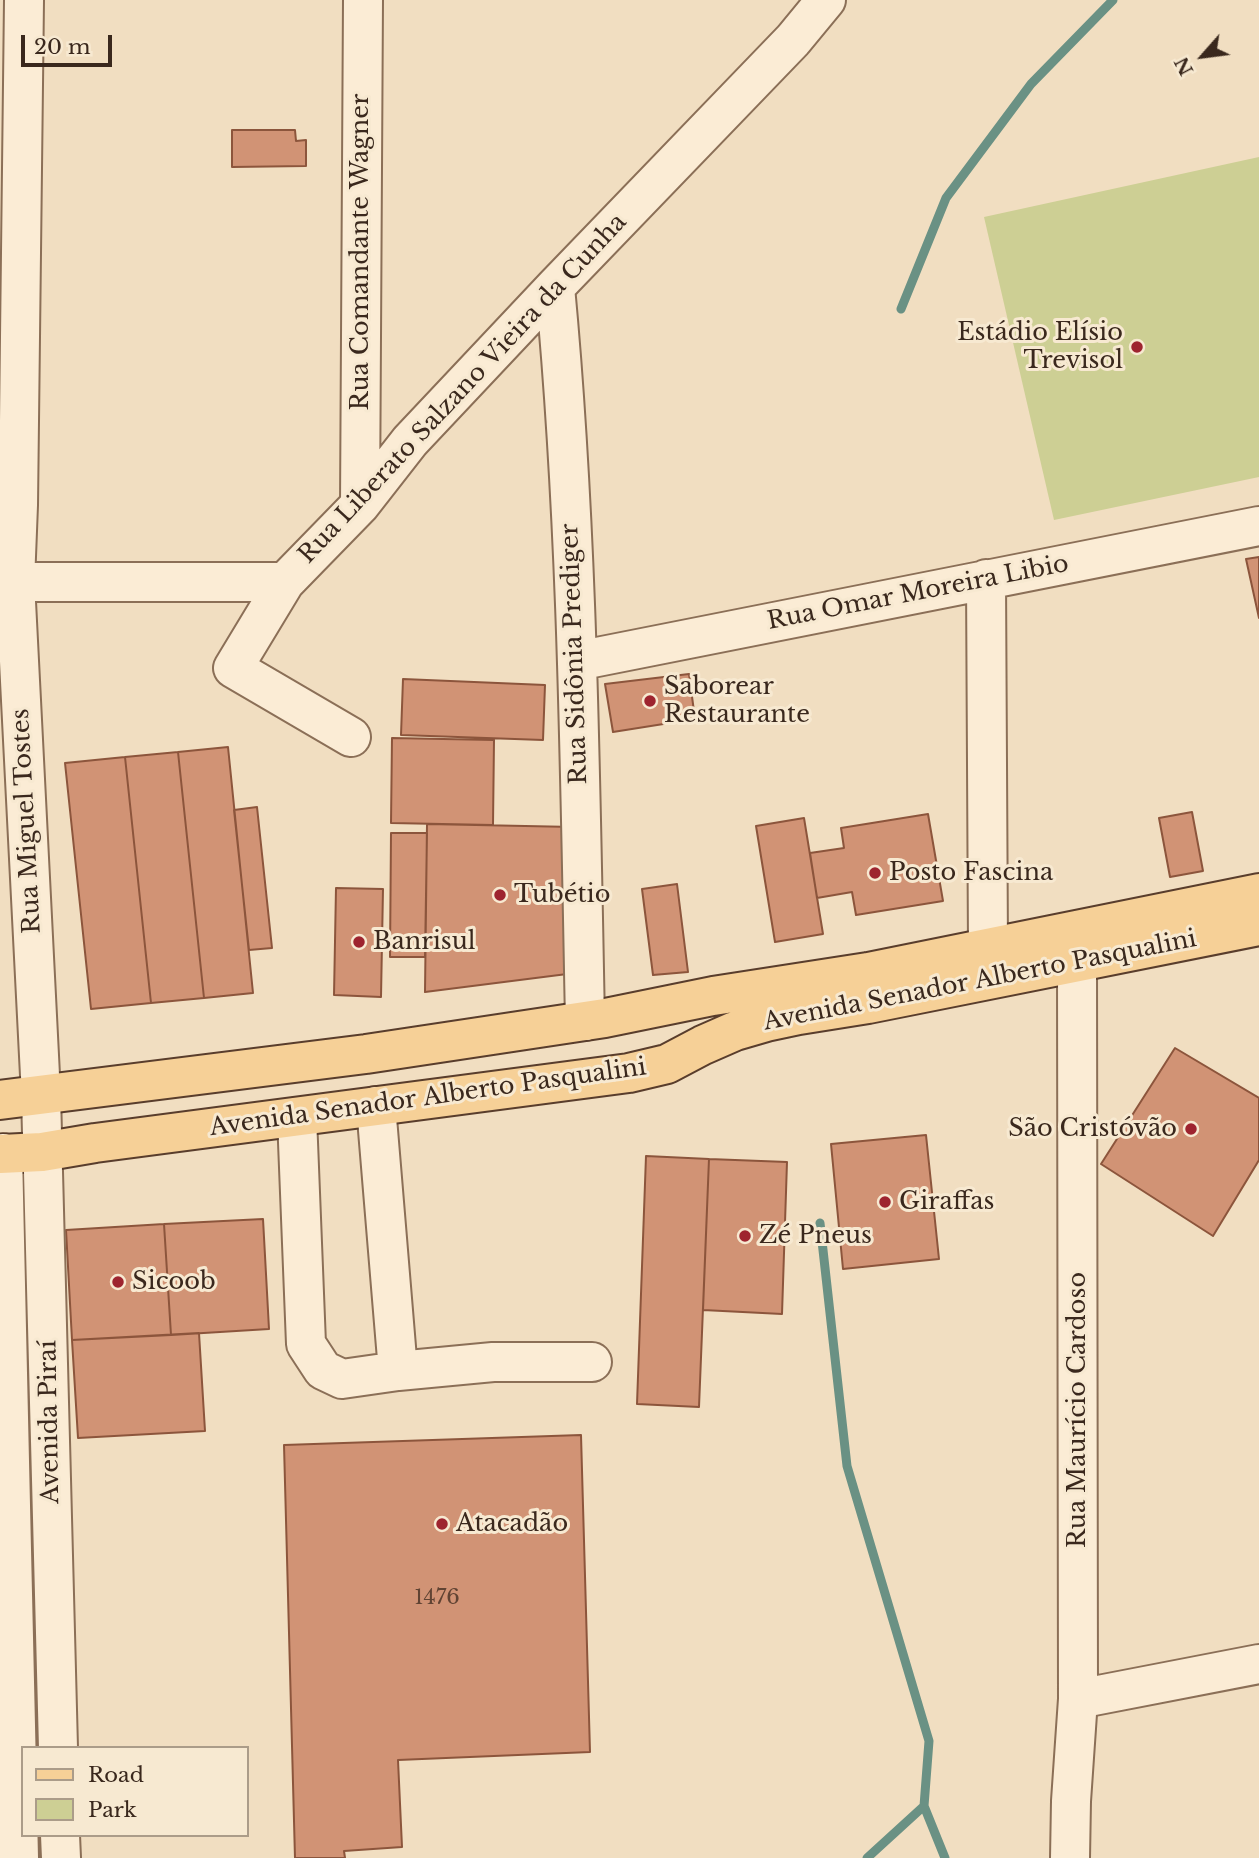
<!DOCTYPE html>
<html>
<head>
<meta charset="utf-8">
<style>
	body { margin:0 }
	#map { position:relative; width:1259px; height:1858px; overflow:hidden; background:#f1dec1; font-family:"Libre Baskerville",serif }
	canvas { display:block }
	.legend { position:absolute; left:21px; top:1746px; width:228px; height:91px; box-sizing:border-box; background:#f7e9d1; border:2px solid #ab9c89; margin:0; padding:9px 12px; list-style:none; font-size:21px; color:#3a281d }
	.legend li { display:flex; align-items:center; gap:14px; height:35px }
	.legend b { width:35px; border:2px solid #ab9c89 }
	.north { position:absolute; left:1168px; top:21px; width:70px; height:70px; -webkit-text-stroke:5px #f7e9d1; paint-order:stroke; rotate:242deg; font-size:19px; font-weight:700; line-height:28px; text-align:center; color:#3a281d }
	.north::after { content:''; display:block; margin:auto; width:24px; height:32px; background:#3a281d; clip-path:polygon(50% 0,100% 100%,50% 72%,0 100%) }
	.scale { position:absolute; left:21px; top:35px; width:91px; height:32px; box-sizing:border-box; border:4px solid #3a281d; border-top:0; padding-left:9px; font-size:21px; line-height:24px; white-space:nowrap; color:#3a281d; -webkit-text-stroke:5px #f7e9d1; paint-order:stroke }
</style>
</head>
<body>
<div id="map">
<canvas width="1259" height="1858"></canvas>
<ul class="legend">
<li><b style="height:9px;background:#f6d097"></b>Road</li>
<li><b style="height:19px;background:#cdcf94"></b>Park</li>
</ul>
<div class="north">N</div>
<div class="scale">20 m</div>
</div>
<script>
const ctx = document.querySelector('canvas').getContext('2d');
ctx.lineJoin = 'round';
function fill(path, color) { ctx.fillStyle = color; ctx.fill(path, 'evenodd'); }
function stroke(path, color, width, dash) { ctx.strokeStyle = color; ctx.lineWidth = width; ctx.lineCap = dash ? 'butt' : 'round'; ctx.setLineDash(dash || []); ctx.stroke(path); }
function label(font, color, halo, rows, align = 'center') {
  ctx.font = font + ' "Libre Baskerville",serif'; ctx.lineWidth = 6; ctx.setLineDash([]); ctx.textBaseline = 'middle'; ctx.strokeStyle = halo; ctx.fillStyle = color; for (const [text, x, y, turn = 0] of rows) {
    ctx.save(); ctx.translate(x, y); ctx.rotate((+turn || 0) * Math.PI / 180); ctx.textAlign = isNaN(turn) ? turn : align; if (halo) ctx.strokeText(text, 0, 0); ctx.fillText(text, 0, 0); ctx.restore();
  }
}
fill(new Path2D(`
	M1259,157V477L1054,520L984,217Z`), '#cdcf94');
stroke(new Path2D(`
	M901,309L946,198L1031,84L1113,0
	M820,1223L847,1466L929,1741L924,1806L945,1858
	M867,1858L924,1806`), '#6a9184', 9);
const building = new Path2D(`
	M232,130H295L296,141L306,140V166L232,167Z
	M1259,557V618L1246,559Z
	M689,674L695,719L613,732L605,684Z
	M403,679L545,685L543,740L401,735Z
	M392,738L494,740L493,825L391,823Z
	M228,747L253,993L204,998L178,752Z
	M178,752L204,998L151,1003L125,757Z
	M125,757L151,1003L91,1009L65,763Z
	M257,807L272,948L249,950L234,810Z
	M1192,812L1203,871L1170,877L1159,818Z
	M928,814L943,901L856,915L852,892L817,898L810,853L844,848L841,828Z
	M804,818L823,934L775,942L756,826Z
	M427,824L574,827L575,973L425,992Z
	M391,833H427L425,957H390Z
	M677,884L688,972L653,975L642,889Z
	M336,888L383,889L381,997L334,995Z
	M1175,1048L1259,1098V1160L1213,1236L1101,1164Z
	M926,1135L939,1259L843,1269L831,1144Z
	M646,1156L709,1159L699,1407L637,1404Z
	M709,1159L787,1162L782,1314L703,1310Z
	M263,1219L269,1329L171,1335L164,1224Z
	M164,1224L171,1335L72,1340L66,1230Z
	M199,1333L205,1431L78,1438L72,1340Z
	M581,1435L590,1752L398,1760L402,1847L344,1851L345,1858H295L284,1445Z`);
fill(building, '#d19375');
stroke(building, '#8c553c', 2);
const minor = new Path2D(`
	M24,0L18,505L15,582L41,1095L58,1748
	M555,287C578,531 580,777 585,1021
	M360,505L363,0
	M986,579L988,948
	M15,582H285L360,505L410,441L555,287L793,40L826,0
	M285,582L233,668L351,737
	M577,661L1259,526
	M376,1106L398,1371
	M297,1117L306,1344L323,1370L342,1379L398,1371L493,1362H592
	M3,1153L19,1858
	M1078,1699L1259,1664
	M60,1835L61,1858
	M1070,1858L1071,1801L1078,1699L1077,962`);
const major = new Path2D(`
	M0,1100L366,1054L605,1018L713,996L868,972L1259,893
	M0,1154L42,1152L95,1143L629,1073L667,1064L703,1045L735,1031L766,1022L799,1015L868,1004L1259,926`);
stroke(minor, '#8b6f57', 42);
stroke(major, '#593d2c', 42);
stroke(minor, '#fbecd5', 38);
stroke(major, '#f6d097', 38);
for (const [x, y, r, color] of [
	[1137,347,7,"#9e242f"],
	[650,701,7,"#9e242f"],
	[875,873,7,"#9e242f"],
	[500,895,7,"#9e242f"],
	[359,942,7,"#9e242f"],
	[1191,1129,7,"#9e242f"],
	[885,1202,7,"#9e242f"],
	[745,1236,7,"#9e242f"],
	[118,1282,7,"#9e242f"],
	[442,1524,7,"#9e242f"]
]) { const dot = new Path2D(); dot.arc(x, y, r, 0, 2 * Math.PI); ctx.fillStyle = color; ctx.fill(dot); stroke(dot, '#f7e9d1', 2.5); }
label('21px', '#604333', null, [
	["1476",437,1598]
]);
label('24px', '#3a281d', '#f7e9d1', [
	["Rua Comandante Wagner",361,252,-90],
	["Rua Liberato Salzano Vieira da Cunha",463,389,-47],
	["Rua Omar Moreira Libio",918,593,-11],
	["Rua Sidônia Prediger",575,654,-92],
	["Rua Miguel Tostes",27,821,-93],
	["Avenida Senador Alberto Pasqualini",980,981,-11],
	["Avenida Senador Alberto Pasqualini",428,1098,-8],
	["Rua Maurício Cardoso",1078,1410,-90],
	["Avenida Piraí",50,1422,-91]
]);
label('24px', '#3a281d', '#f7e9d1', [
	["Estádio Elísio",1123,333,"right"],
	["Trevisol",1123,361,"right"],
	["Saborear",664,687],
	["Restaurante",664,715],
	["Posto Fascina",889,873],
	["Tubétio",514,895],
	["Banrisul",373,942],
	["São Cristóvão",1177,1129,"right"],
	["Giraffas",899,1202],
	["Zé Pneus",759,1236],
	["Sicoob",132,1282],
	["Atacadão",456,1524]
], 'left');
</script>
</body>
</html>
